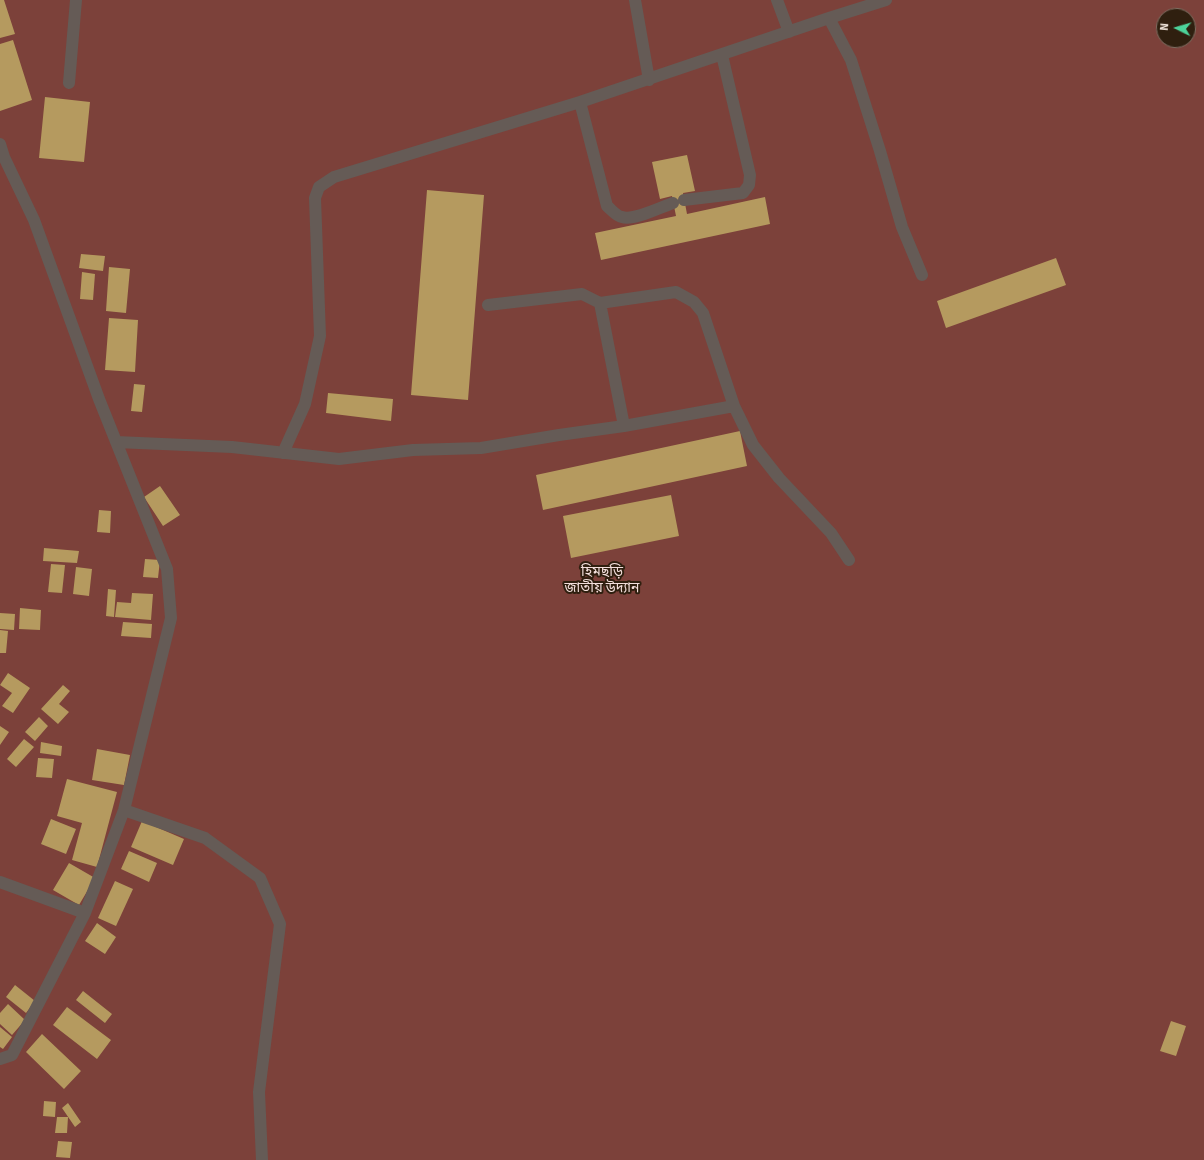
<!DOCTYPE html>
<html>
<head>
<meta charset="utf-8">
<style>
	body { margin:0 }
	#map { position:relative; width:1204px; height:1160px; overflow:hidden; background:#392919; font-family:Signika,sans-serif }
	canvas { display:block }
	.north { position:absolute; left:1156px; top:8px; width:40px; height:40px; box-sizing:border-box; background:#2f1f0f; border:1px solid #7c6e61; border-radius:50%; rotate:275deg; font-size:11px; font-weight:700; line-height:16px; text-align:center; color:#f0e5db }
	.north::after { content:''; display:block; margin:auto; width:14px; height:18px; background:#4dd39a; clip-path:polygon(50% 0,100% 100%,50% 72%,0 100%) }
</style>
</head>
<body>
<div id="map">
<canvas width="1204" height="1160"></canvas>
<div class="north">N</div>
</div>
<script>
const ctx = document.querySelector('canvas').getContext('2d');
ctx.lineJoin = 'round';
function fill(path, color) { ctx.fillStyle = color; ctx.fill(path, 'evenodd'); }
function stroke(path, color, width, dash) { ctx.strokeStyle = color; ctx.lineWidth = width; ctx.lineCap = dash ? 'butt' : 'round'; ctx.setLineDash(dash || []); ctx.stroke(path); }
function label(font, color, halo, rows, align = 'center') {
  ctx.font = font + ' Signika,"Noto Sans Bengali",sans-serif'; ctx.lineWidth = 4; ctx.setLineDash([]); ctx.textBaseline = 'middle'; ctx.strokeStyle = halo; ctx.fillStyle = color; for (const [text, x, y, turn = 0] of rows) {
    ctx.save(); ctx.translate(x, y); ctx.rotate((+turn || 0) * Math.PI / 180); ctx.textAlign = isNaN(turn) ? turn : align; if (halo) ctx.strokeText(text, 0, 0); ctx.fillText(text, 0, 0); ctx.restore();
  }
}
fill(new Path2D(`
	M0,0H1204V1160H0ZM1164,16H1188V40H1164Z`), '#7c413a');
fill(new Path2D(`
	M0,0H4L15,34L0,38Z
	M13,40L32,100L0,111V44Z
	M45,97L90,102L84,162L39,158Z
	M687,155L695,191L683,193L687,214L765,197L770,224L601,260L595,233L676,216L672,196L660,199L652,162Z
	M427,190L484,195L468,400L411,395Z
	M81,254L105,256L103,271L79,268Z
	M1056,258L1066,285L946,328L937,301Z
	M109,267L130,269L126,313L106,311Z
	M82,272L95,274L93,300L80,299Z
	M109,318L138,320L135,372L105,370Z
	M134,384L145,385L142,412L131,411Z
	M328,393L393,399L391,421L326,413Z
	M740,431L747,466L543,510L536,475Z
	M160,486L180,515L163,526L144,497Z
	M671,495L679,536L571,558L563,516Z
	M99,510L111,511L110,533L97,532Z
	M44,548L79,551L77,563L43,561Z
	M145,559L160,560L158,578L143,577Z
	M51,564L65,565L62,593L48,592Z
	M76,567L92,569L89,596L73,594Z
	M108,589L116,590L114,617L106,616Z
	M132,593L153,594L151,620L115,617L117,602L131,603Z
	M20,608L41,610L40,630L19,629Z
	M0,613L15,614L14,630L0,629Z
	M123,622L152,624L151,638L121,636Z
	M0,630L8,631L6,653H0Z
	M8,673L30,688L13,713L2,706L12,693L0,685Z
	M63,685L70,691L59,704L69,712L58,724L41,709Z
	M39,717L48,726L35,741L25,732Z
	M0,726L9,732L0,745Z
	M24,739L34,747L16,767L7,759Z
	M41,742L62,746L61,756L40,753Z
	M97,749L130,755L124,785L92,780Z
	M38,758L54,759L52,778L36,777Z
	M67,779L117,792L97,867L72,860L82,823L57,816Z
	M51,819L76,829L66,854L41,844Z
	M142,821L184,839L173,865L131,847Z
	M129,851L157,863L149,882L121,869Z
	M69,863L95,878L79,905L53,890Z
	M115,881L133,889L116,926L98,918Z
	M97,923L116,937L105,954L85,941Z
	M15,985L35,1001L26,1013L6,997Z
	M83,991L112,1014L105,1023L76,1000Z
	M8,1004L25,1020L12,1035L0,1024V1013Z
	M67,1007L111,1040L97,1059L53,1025Z
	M1171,1021L1186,1026L1176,1056L1160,1051Z
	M0,1027L12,1037L3,1049L0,1047Z
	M42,1034L81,1071L64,1089L26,1052Z
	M44,1101L56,1102L55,1117L43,1116Z
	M68,1103L81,1122L75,1127L62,1108Z
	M57,1117H68L67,1133H55Z
	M58,1141L72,1142L70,1158L56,1157Z`), '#b59a5f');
stroke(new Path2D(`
	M635,0L649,80
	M777,0L789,32
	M829,18L851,60L880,151L902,227L922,275
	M69,83L76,0
	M580,102L607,206C612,210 616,216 622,217C634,221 661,207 673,203
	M0,144L4,157L34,220L99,399L167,569L171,618L124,810L85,913L12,1055L0,1059
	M684,200L743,193L749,185L750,175L722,55
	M600,303L676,292L694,302L703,313L734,406L753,445L779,478L831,533L849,560
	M488,305L582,294L600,303L624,426
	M116,442L232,447L339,459L413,450L481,448L559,435L624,426L734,406
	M283,453L305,404L320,336L315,198L319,187L334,177L580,102L829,18L886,0
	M124,810L205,838L260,878L280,924L259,1092L262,1160
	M0,882L85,913`), '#655b56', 12);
label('14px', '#f3dfdc', '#2f1f0f', [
	["হিমছড়ি",602,572],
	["জাতীয় উদ্যান",602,588]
]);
</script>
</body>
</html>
